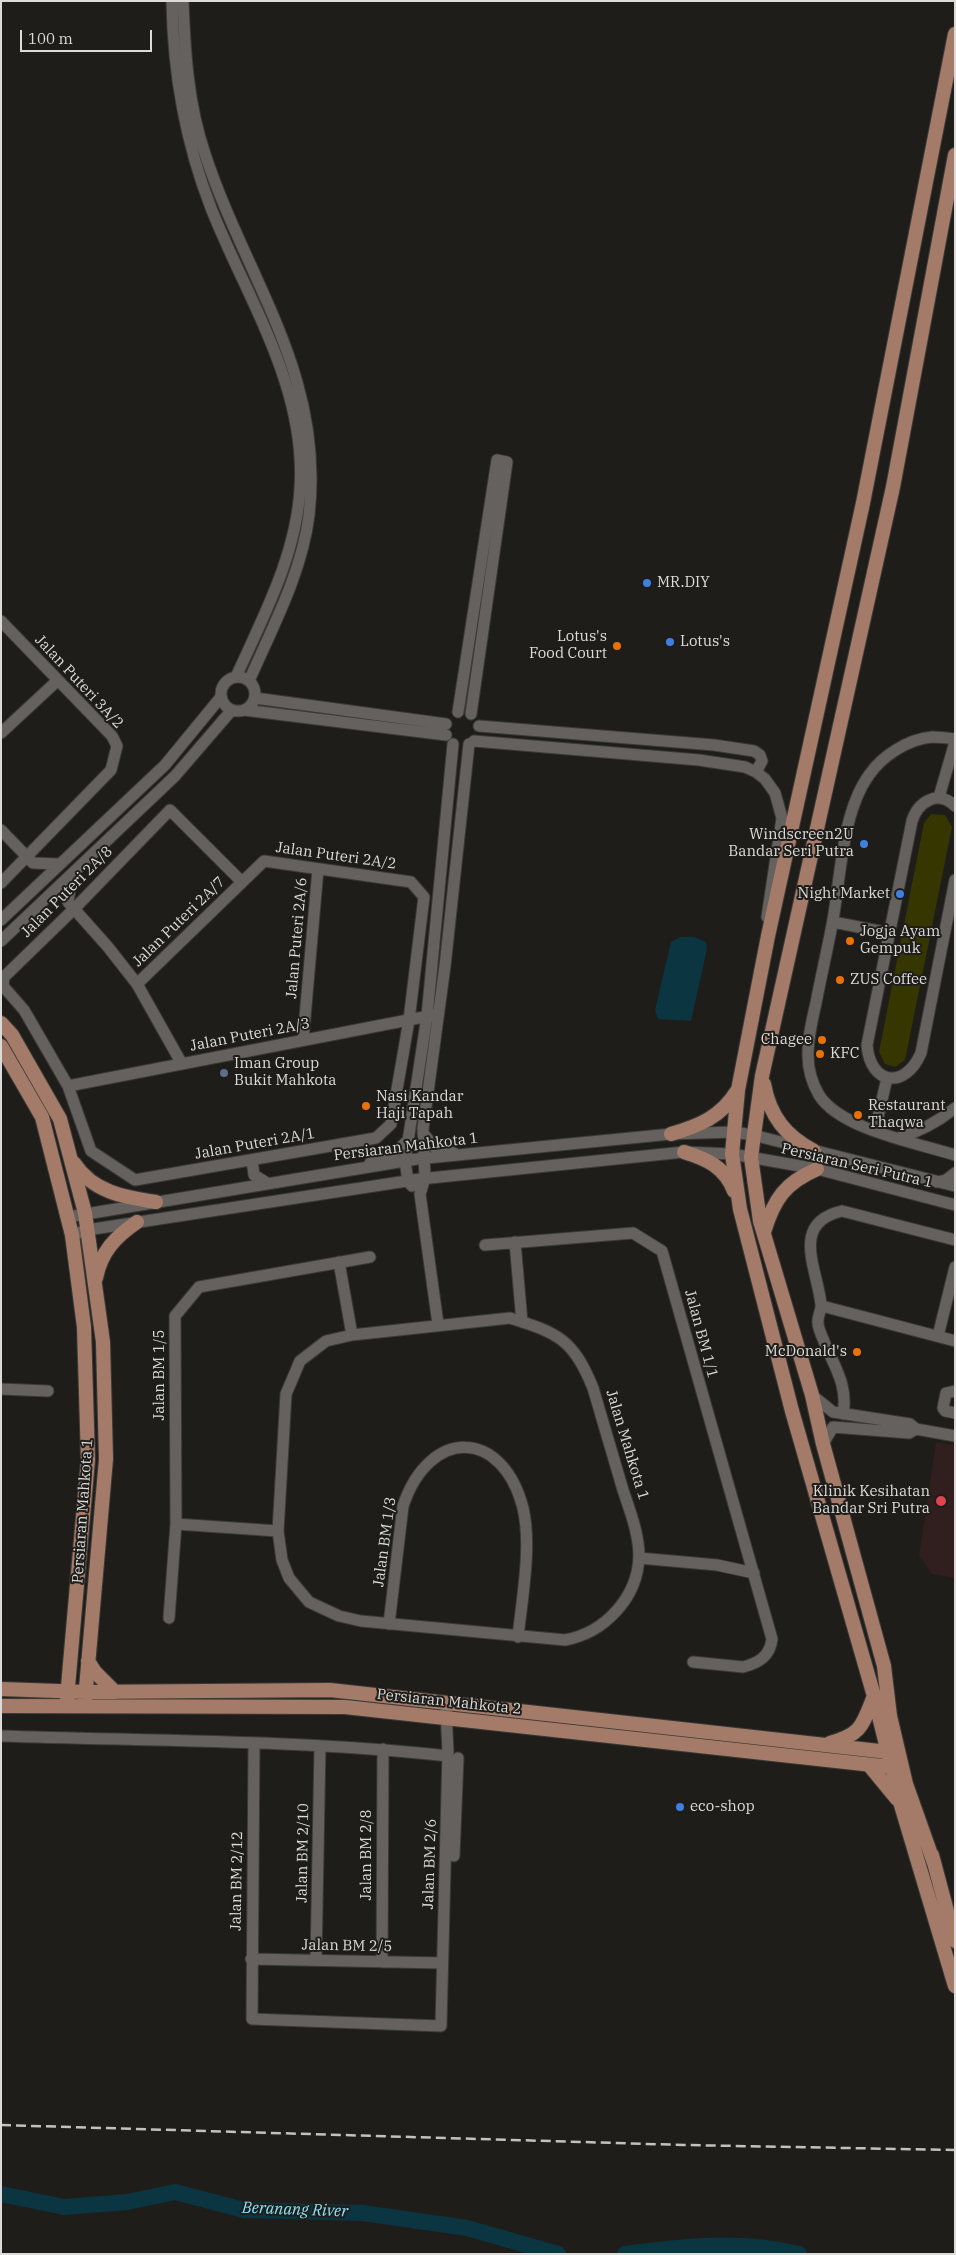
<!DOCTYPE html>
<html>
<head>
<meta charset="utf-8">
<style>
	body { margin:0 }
	#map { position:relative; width:956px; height:2255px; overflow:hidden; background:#1f1d1a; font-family:"IBM Plex Serif",serif }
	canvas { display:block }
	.frame { position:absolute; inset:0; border:2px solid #dddbd9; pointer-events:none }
	.scale { position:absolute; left:20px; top:30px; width:132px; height:22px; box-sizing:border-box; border:2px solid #dddbd9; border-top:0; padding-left:6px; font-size:15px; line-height:18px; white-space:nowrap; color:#dddbd9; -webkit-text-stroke:4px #1f1d1a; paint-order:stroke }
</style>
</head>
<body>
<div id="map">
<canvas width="956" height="2255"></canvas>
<div class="frame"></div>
<div class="scale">100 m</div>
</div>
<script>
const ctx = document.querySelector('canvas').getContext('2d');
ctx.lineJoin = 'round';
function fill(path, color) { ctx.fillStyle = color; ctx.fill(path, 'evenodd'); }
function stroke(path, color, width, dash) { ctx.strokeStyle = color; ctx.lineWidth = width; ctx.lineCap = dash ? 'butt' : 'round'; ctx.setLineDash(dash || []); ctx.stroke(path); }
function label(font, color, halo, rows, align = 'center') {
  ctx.font = font + ' "IBM Plex Serif",serif'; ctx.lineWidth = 4; ctx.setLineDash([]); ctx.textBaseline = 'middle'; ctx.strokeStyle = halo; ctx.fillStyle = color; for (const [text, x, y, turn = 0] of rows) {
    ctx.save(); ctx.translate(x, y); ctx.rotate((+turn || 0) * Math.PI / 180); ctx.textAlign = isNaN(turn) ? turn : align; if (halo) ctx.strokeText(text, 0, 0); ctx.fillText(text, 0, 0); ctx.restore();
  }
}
fill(new Path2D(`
	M936,1442L955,1445V1578L932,1574L919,1556Z`), '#311e1e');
fill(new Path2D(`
	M931,814L945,815L952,827L905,1060L895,1067L885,1064L879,1052L924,823Z`), '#363700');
fill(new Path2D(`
	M680,937H694L706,942L707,949L691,1021L658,1019L655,1010L671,942Z`), '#0b3540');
stroke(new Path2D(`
	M1,2194L64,2207L127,2202L175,2192L244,2210L363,2213L467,2228L558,2254
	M625,2254C683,2246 742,2240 799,2254`), '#0b3540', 16);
const minor = new Path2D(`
	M172,1C173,73 185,141 211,208C247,299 307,387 300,489C296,556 263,617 236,677
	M183,1C185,53 188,104 205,154C246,279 325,374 309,515C302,573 272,628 249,681
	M1,621L112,736L117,746L111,770L1,883
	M221 694a17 17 0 1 1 34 0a17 17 0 1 1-34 0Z
	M255,698L446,724
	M244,710L446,735
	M458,712L497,460L507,462L471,714
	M479,726L714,745L754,751L760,755L762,761L756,772
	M1,733L57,681
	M955,739C948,738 939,737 932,737C908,739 882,756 869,775C841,814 841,879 832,925C827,951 821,977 816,1003C812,1020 808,1037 808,1055C808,1069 812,1083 819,1095C840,1129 917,1143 955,1155
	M474,741L699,760L745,767L756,772L765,779L775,793L782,818L767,917
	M939,797L955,742
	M955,806C938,789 918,802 912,821L867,1045C870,1085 905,1090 921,1053L955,880
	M1,830L33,863L59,864
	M72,875L68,902L108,947L137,984L182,1064
	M1,920L165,765L220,698
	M833,922L889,933
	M1,941L175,776L231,711
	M137,984L264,861L411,882L424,897L409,1020L391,1124L376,1138L135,1180L91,1151L68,1086L24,1010L3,986L4,977L74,909L170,810L242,882
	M303,1040L318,869
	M68,1086L434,1015
	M875,1130L887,1078
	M423,1133L434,1147L454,1153
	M899,1138C920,1131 937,1123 955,1108
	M252,1160L254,1175L267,1183
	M370,1163L397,1151L408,1140
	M937,1182L946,1180L955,1173
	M412,1186L408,1181L405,1161L427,1016L453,744
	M68,1217L417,1159L671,1134L734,1132L753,1135L955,1186
	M72,1235L87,1230L420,1179L684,1152L732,1154L817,1169L955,1205
	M515,1242L522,1322
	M485,1245L633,1233L662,1251L772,1639C770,1656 759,1663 743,1667L693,1662
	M339,1262L352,1335
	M822,1306L955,1341
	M510,1318C558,1333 573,1339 593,1388C603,1422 613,1456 623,1490C630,1511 639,1534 639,1556C638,1598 604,1633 565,1640L361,1621L339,1616L309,1602L289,1578L282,1560L278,1531L286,1394L300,1361L326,1341L352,1335Z
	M438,1324L420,1194L425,1178L423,1129L445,966L469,744
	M938,1336L955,1267
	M1,1389L48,1391
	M955,1391L946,1393L943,1408L945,1411L955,1413
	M812,1395L833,1412L910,1424L916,1429L955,1436
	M843,1414C848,1387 836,1369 825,1344C823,1338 818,1329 818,1323C817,1316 822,1310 821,1304C817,1268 790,1223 842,1211L955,1240
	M823,1444L833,1427L909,1433L916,1429
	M176,1524L278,1531
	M639,1558L717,1565L754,1573
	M169,1618L176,1524L175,1316L199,1287L370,1257
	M389,1624L403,1506C429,1428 502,1427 523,1508C532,1546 522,1598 518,1637
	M1,1736C150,1741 300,1740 448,1756
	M254,1743L252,2019L441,2026L448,1752L446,1711
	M454,1856L458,1758
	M251,1959L442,1963
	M316,1960L320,1746
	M382,1962L383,1749`);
const major = new Path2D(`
	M955,34L863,503L768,936L738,1090L732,1154L740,1209L792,1411L874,1696L901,1805L955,1986
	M1,1023L12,1035L60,1119L85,1213L103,1342L106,1459L85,1700
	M1,1046L42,1117L72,1235L84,1327L88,1460L67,1698
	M764,1084C770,1117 786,1136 814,1151
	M671,1134C699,1126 721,1117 737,1091
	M684,1152C707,1159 725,1167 734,1191
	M74,1163C93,1192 123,1197 156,1202
	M764,1232C774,1199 785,1183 817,1169
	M96,1278C101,1252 115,1237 137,1222
	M88,1661L95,1672L115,1692
	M1,1689L85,1692L330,1690L888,1752L896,1757
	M1,1706L345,1707L891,1767
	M830,1743C862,1734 862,1726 874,1696
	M869,1765L897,1799
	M932,1855L955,1941
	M934,1863L906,1784L890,1716L884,1666L823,1444L812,1395L760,1221L751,1157L762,1076L893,487L955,155`);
stroke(minor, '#3c3a38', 13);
stroke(major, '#3c3a38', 16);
stroke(minor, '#64615e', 11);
stroke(major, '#a47b68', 14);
stroke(new Path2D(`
	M1,2125L684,2145L955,2150`), '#c3c1be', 2.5, [10, 5]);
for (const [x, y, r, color] of [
	[647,583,5,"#3f7fe0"],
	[670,642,5,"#3f7fe0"],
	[617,646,5,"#e8710a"],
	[864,844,5,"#3f7fe0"],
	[900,894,5,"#3f7fe0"],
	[850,941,5,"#e8710a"],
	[840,980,5,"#e8710a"],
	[822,1040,5,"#e8710a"],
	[820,1054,5,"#e8710a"],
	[224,1073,5,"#5c6f8a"],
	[366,1106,5,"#e8710a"],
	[858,1115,5,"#e8710a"],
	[857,1352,5,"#e8710a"],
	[941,1501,6,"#e0444e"],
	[680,1807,5,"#3f7fe0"]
]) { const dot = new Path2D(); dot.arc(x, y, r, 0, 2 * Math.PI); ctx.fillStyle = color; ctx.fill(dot); stroke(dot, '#1f1d1a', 2); }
label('15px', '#dddbd9', '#1f1d1a', [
	["MR.DIY",657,583],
	["Lotus's",607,637,"right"],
	["Food Court",607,654,"right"],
	["Lotus's",680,642],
	["Windscreen2U",854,835,"right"],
	["Bandar Seri Putra",854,852,"right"],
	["Night Market",890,894,"right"],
	["Jogja Ayam",860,932],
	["Gempuk",860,949],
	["ZUS Coffee",850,980],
	["Chagee",812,1040,"right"],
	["KFC",830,1054],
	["Iman Group",234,1064],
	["Bukit Mahkota",234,1081],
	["Nasi Kandar",376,1097],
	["Haji Tapah",376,1114],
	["Restaurant",868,1106],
	["Thaqwa",868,1123],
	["McDonald's",847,1352,"right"],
	["Klinik Kesihatan",930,1492,"right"],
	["Bandar Sri Putra",930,1509,"right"],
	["eco-shop",690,1807]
], 'left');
label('15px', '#dddbd9', '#1f1d1a', [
	["Jalan Puteri 3A/2",79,682,47],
	["Jalan Puteri 2A/2",336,856,8],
	["Jalan Puteri 2A/8",67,892,-45],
	["Jalan Puteri 2A/7",179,922,-44],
	["Jalan Puteri 2A/6",297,938,-85],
	["Jalan Puteri 2A/3",250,1035,-11],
	["Jalan Puteri 2A/1",255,1144,-10],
	["Persiaran Mahkota 1",406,1147,-7],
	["Persiaran Seri Putra 1",857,1166,13],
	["Jalan BM 1/1",701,1334,75],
	["Jalan BM 1/5",160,1375,-90],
	["Jalan Mahkota 1",627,1445,73],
	["Persiaran Mahkota 1",83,1511,-86],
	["Jalan BM 1/3",385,1542,-82],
	["Persiaran Mahkota 2",449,1702,6],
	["Jalan BM 2/10",303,1853,-89],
	["Jalan BM 2/8",367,1855,-90],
	["Jalan BM 2/6",430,1864,-88],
	["Jalan BM 2/12",237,1881,-89],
	["Jalan BM 2/5",347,1946,1]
]);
label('italic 16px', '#8be2fc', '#1f1d1a', [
	["Beranang River",295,2210,2]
]);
</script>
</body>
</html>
